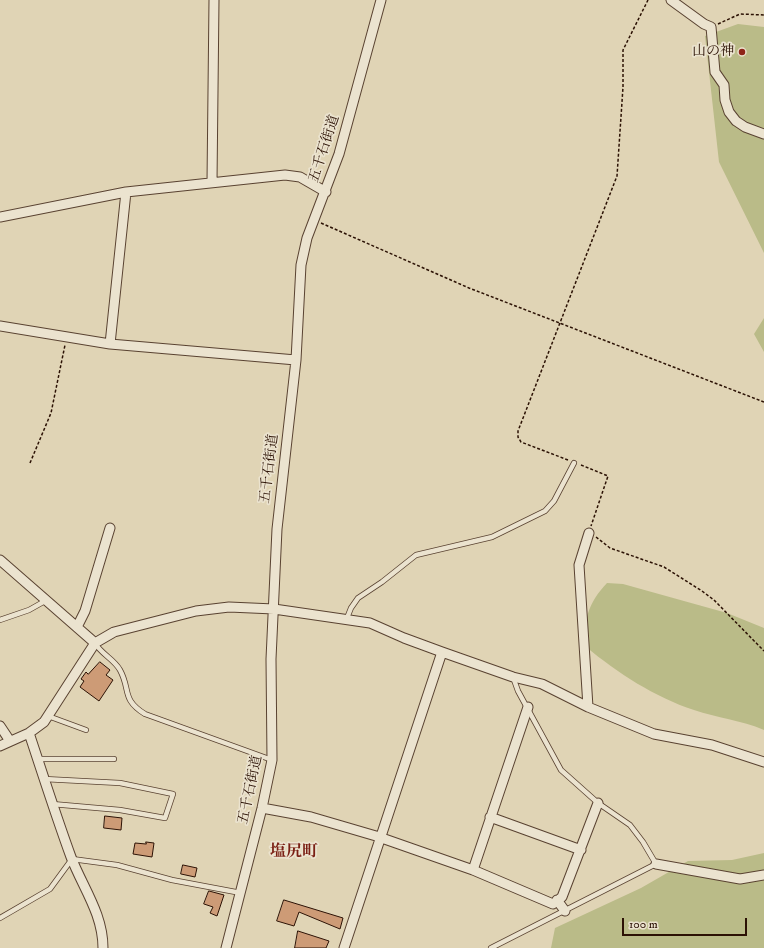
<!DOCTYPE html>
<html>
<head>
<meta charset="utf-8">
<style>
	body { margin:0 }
	#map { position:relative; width:764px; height:948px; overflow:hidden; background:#e0d4b5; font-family:"IM FELL DW Pica",serif }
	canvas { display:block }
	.scale { position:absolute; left:622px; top:918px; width:125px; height:18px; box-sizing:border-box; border:2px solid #2c1205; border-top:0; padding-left:5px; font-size:12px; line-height:14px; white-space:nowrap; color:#2c1205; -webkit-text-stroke:3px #ebe3cf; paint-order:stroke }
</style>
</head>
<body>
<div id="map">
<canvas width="764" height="948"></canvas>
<div class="scale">100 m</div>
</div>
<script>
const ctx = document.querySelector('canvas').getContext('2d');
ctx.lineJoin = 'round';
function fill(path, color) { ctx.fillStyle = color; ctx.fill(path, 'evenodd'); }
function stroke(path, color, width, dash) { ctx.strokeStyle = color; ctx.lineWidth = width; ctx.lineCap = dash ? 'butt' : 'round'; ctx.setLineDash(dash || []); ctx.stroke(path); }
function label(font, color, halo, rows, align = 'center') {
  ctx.font = font + ' "IM FELL DW Pica","Noto Serif JP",serif'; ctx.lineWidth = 3.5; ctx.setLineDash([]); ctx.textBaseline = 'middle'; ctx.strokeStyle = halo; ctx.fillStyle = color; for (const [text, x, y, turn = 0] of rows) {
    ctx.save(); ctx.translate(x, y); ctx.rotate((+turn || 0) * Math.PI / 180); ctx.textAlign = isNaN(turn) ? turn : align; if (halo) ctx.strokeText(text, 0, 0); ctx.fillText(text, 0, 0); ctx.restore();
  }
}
fill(new Path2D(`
	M738,24L764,27V253L719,162L705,36Z
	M764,318V352L754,334Z
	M607,583L623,584L727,613L764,628V730C741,720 717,718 694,710C654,697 618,673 586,647C583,621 588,603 607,583Z
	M764,853V948H551L555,928L641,888L688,861L732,860Z`), '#babb88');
const building = new Path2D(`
	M100,662L110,670L106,675L113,680L99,701L80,687L84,681L81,679L86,672L88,674Z
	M105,816L122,818L121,830L104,828Z
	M146,842L154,843L152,857L133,854L135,843L146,844Z
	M183,865L197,868L195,877L181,874Z
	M209,891L224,895L217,916L210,913L213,907L204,904Z
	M284,900L343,918L340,929L299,912L294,926L277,921Z
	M298,931L329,941L326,948H295Z`);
fill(building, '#cd9b76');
stroke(building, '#2c1205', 1);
const service = new Path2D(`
	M347,618L351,608L358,598L382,582L416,555L492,537L545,511L554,501L574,463
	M0,620L29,610L45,601
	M95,643C101,654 114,659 120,670C131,690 121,699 145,714L272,760
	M48,716L86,730
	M38,759H114
	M44,779L120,783L173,794L165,818L120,810L52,804
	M0,918L50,889L72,859L117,865L172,880L241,893
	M491,948L656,864L643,842L630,825L598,803L561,770L518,691L513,677`);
const minor = new Path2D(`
	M671,0L704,24L711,27L715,72L724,85L725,100L729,112L736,121L745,127L764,134
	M212,182L214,0
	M0,217L126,192L285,175L300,177L326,192
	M0,326L110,344L296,360
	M110,344L126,192
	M0,560L95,643
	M77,627L85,611L110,528
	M588,707L579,565L589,533
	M0,726L10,741
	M29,733C43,775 56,816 71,857C83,888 103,914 103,948
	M0,746L29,733L44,722L95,643L114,632L196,611L229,607L274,609L370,623L404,638L442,652L513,677L542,684L588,707L654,734L712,745L764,762
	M262,808L311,817L376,836L473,870L553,904L562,897L598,803
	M490,817L581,850
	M656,864L740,879L764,875
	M473,870L528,707
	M557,900L565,911
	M226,948L262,808L272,760L271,659L277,529L296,360L301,265L307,238L339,154L381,0
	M344,948L442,652`);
stroke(service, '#594231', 6);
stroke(minor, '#594231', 11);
stroke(new Path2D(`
	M718,24L740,14L764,15
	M321,223L469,288L764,402
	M568,460L521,442L518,437V431L617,176L623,87V50L648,0
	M30,463L51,413L65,345
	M581,465L608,476L591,526
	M596,537L610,548L664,567L702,591L714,600L764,651`), '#2c1205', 1.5, [3, 2]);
stroke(service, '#ebe3cf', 4.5);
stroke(minor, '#ebe3cf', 9);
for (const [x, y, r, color] of [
	[742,52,4,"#8f2418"]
]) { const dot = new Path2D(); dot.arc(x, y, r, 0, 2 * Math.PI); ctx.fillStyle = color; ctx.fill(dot); stroke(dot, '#ebe3cf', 1.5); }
label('14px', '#2c1205', '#ebe3cf', [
	["山の神",734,52]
], 'right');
label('14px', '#2c1205', '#ebe3cf', [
	["五千石街道",325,149,-72],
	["五千石街道",270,469,-83],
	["五千石街道",251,790,-78]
]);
label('bold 16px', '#7a1f14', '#ebe3cf', [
	["塩尻町",294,853]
]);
</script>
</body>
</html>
